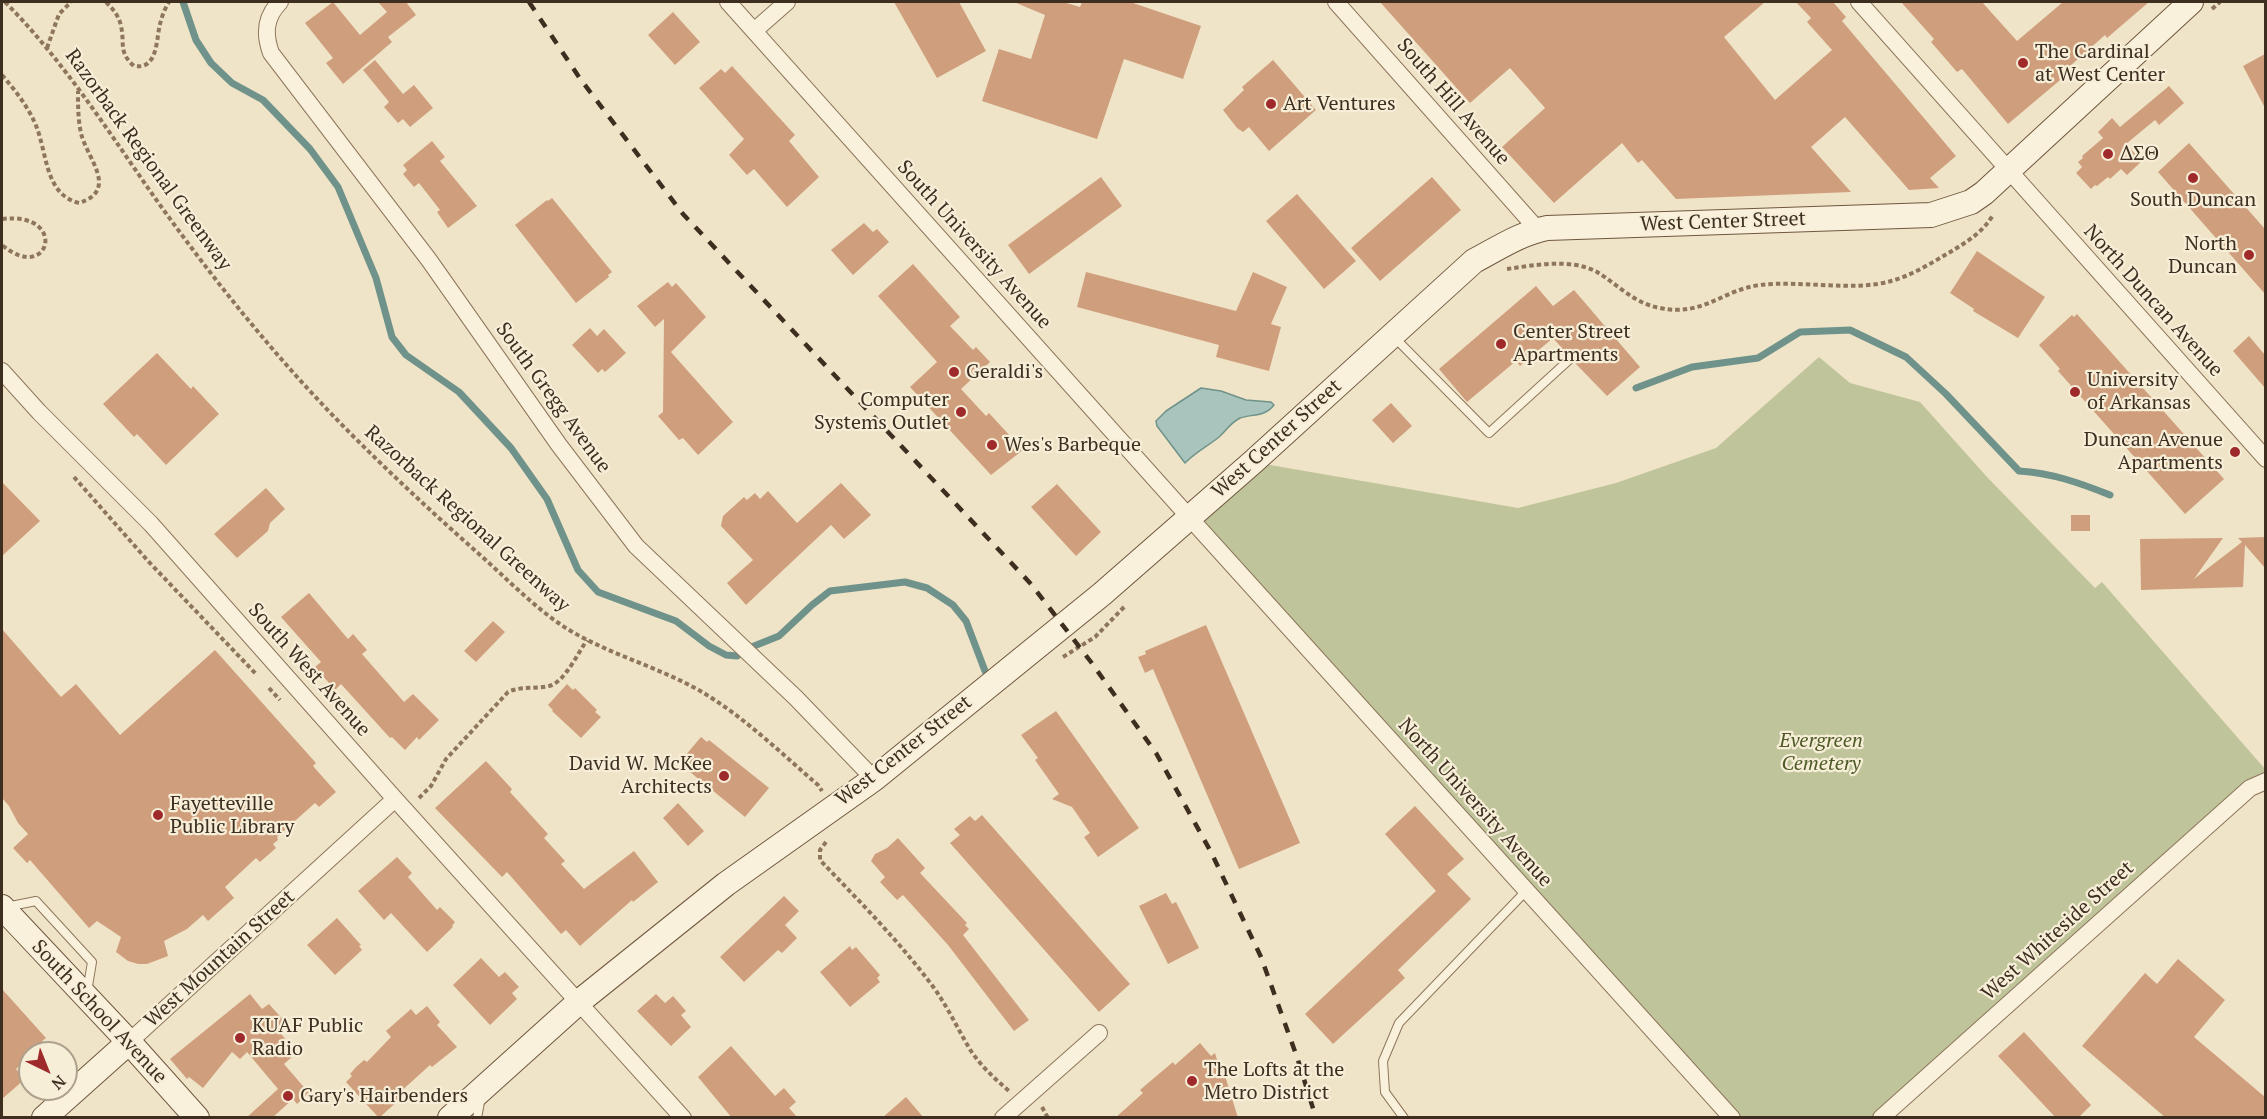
<!DOCTYPE html>
<html>
<head>
<meta charset="utf-8">
<style>
	body { margin:0 }
	#map { position:relative; width:2267px; height:1119px; overflow:hidden; background:#f0e4c8; font-family:"PT Serif",serif }
	canvas { display:block }
	.frame { position:absolute; inset:0; border:3px solid #3d2e20; pointer-events:none }
	.north { position:absolute; left:18px; top:1041px; width:60px; height:60px; box-sizing:border-box; background:#f7eed8; border:2px solid #ada18e; border-radius:50%; rotate:137deg; font-size:16px; font-weight:700; line-height:24px; text-align:center; color:#3d2e20 }
	.north::after { content:''; display:block; margin:auto; width:21px; height:27px; background:#9e2a2b; clip-path:polygon(50% 0,100% 100%,50% 72%,0 100%) }
</style>
</head>
<body>
<div id="map">
<canvas width="2267" height="1119"></canvas>
<div class="frame"></div>
<div class="north">N</div>
</div>
<script>
const ctx = document.querySelector('canvas').getContext('2d');
ctx.lineJoin = 'round';
function fill(path, color) { ctx.fillStyle = color; ctx.fill(path, 'evenodd'); }
function stroke(path, color, width, dash) { ctx.strokeStyle = color; ctx.lineWidth = width; ctx.lineCap = dash ? 'butt' : 'round'; ctx.setLineDash(dash || []); ctx.stroke(path); }
function label(font, color, halo, rows, align = 'center') {
  ctx.font = font + ' "PT Serif",serif'; ctx.lineWidth = 4.5; ctx.setLineDash([]); ctx.textBaseline = 'middle'; ctx.strokeStyle = halo; ctx.fillStyle = color; for (const [text, x, y, turn = 0] of rows) {
    ctx.save(); ctx.translate(x, y); ctx.rotate((+turn || 0) * Math.PI / 180); ctx.textAlign = isNaN(turn) ? turn : align; if (halo) ctx.strokeText(text, 0, 0); ctx.fillText(text, 0, 0); ctx.restore();
  }
}
fill(new Path2D(`
	M1819,357L1850,383L1920,402L1987,477L2095,588L2102,582L2265,769V781L1881,1117H1732L1189,517L1253,462L1518,508L1616,483L1716,448Z`), '#bfc49a');
const water = new Path2D(`
	M1201,388L1221,391L1246,400L1271,402L1274,405C1265,417 1252,414 1240,418C1230,423 1227,430 1219,437C1208,446 1196,452 1185,463L1157,426L1156,421L1166,411Z`);
fill(water, '#a9c4bc');
stroke(water, '#6f938a', 1.5);
stroke(new Path2D(`
	M183,2L196,40L211,63L232,83L263,100L310,149L338,187L376,278L392,337L406,355L459,392L511,448L547,499L578,570L598,592L676,621L709,646L726,655L737,656
	M1636,388L1692,367L1758,358L1800,332L1850,330L1906,357L1946,394L2019,471C2052,473 2080,483 2110,495
	M754,646L779,636L812,605L830,591L905,582L927,588L953,605L966,621L985,671`), '#6f938a', 7);
fill(new Path2D(`
	M333,2L360,35L387,12L378,2H406L416,15L388,37L392,42L343,84L326,63L333,58L305,23Z
	M894,2H959L986,51L937,78Z
	M1014,2H1063L1080,7L1082,2H1130L1201,26L1183,79L1124,59L1097,139L982,101L999,49L1031,59L1045,15Z
	M1380,2H1765L1724,37L1775,100L1832,50L1807,22L1811,18L1796,2H1833L1846,17L1842,21L1956,156L1930,178L1939,188L1909,190L1845,117L1811,147L1851,192L1676,199L1642,160L1638,163L1622,143L1554,203L1502,147L1545,108L1510,68L1470,103Z
	M1901,2H1982L2017,41L2063,2H2149L2107,38L2105,35L2069,67L2072,70L2008,124L1962,69L1957,72L1931,42L1934,39Z
	M673,12L700,42L675,65L648,35Z
	M2265,54V108L2243,66Z
	M375,60L403,94L414,85L433,108L410,127L403,119L398,123L384,107L389,102L363,70Z
	M1273,60L1316,110L1269,151L1249,127L1243,132L1237,128L1223,110L1244,90L1242,87Z
	M732,66L795,135L789,141L819,177L787,207L754,169L747,175L729,155L744,139L699,88L721,69L725,73Z
	M2169,86L2184,103L2159,125L2155,120L2126,144L2142,161L2127,175L2121,169L2110,179L2108,177L2097,186L2095,185L2091,189L2076,173L2082,167L2078,162L2083,158L2082,156L2103,138L2098,132L2112,118L2120,127Z
	M432,141L445,157L440,161L477,206L448,228L437,212L440,210L419,183L414,187L403,174L407,170L403,165Z
	M2189,143L2265,229V294L2158,172Z
	M1101,177L1122,206L1029,274L1008,245Z
	M1432,177L1461,210L1380,281L1351,248Z
	M1297,194L1356,261L1324,289L1266,221Z
	M552,198L612,272L608,275L609,277L576,303L515,225L547,200L548,201Z
	M864,223L873,232L877,229L889,242L853,275L831,250Z
	M1977,251L2045,297L2018,338L1973,311L1974,309L1950,293Z
	M913,264L960,317L950,326L973,350L976,347L990,362L961,389L986,416L989,413L1023,450L991,475L910,387L937,362L878,296Z
	M1086,272L1236,311L1253,272L1287,287L1271,324L1281,327L1269,371L1216,357L1219,345L1077,307Z
	M668,282L672,287L676,283L706,317L671,352L733,422L698,455L683,438L679,440L658,416L663,412L664,319L655,327L637,306Z
	M1536,286L1553,306L1574,290L1640,367L1607,396L1575,363L1576,358L1574,354H1567L1553,338L1520,366L1516,361L1467,402L1439,369Z
	M2077,314L2224,479L2185,514L2058,371L2060,369L2039,345L2072,315L2074,317Z
	M590,328L597,336L604,329L626,353L605,372L602,369L598,373L572,345Z
	M2249,336L2265,355V388L2233,351Z
	M157,353L191,389L193,386L219,414L166,465L137,434L134,437L103,404Z
	M1391,403L1412,426L1393,443L1372,420Z
	M2,482L40,521L2,556Z
	M841,483L871,515L844,539L831,525L746,605L727,583L753,560L721,526L723,516L744,497L747,500L755,493L760,499L768,491L797,523Z
	M1057,484L1101,532L1076,556L1031,507Z
	M266,488L285,509L270,523L268,531L237,558L214,534Z
	M2071,515H2090V531H2071Z
	M2265,537V568L2245,545L2243,587L2141,590L2140,539L2223,538L2194,579L2242,542L2238,538Z
	M309,593L348,639L353,634L367,650L362,654L404,702L413,694L439,720L419,740L417,737L405,750L392,737L390,738L341,684L335,690L315,667L321,662L281,617Z
	M493,621L505,632L476,662L464,651Z
	M1206,625L1300,843L1239,869L1153,669L1145,673L1138,657L1146,654L1145,651Z
	M2,629L61,697L76,684L120,735L215,650L316,763L313,766L336,792L319,807L315,803L277,837L278,840L273,844L276,848L260,862L256,858L225,887L234,898L208,921L203,915L187,929L164,941L168,956L147,964H138L128,961L116,952L121,937L97,921L89,928L30,860L27,863L13,848L28,834L18,823L9,806L2,798Z
	M567,684L573,690L575,688L597,710L595,712L601,717L581,738L552,711L553,710L548,705Z
	M1056,711L1139,828L1098,857L1084,837L1090,833L1072,807L1052,799L1059,794L1035,760L1038,758L1021,735Z
	M701,737L707,742L709,740L769,788L745,817L679,763Z
	M486,761L512,789L510,792L548,834L544,838L565,861L561,864L584,889L634,851L658,882L633,902L632,900L580,946L566,930L561,934L507,872L502,877L435,808Z
	M678,803L704,831L688,846L663,818Z
	M1415,806L1464,859L1447,874L1471,899L1398,970L1405,978L1333,1044L1305,1014L1436,891L1385,834Z
	M982,815L1130,984L1099,1012L950,843L960,835L954,829L970,816L975,821Z
	M898,838L925,868L920,873L967,923L965,925L969,929L963,935L1029,1020L1014,1031L948,945L903,895L897,900L880,882L885,877L871,861L875,854L887,848Z
	M397,857L412,873L408,877L437,910L440,907L455,922L452,926L453,927L427,952L391,913L384,920L358,891Z
	M1166,893L1172,904L1176,902L1199,948L1168,964L1139,906Z
	M784,896L799,911L785,925L797,938L782,953L778,950L744,982L720,957Z
	M337,918L361,945L359,946L362,950L335,975L307,945Z
	M850,946L852,950L856,947L880,975L877,978L880,982L850,1007L820,972Z
	M481,958L499,977L505,972L519,987L512,993L517,999L490,1025L453,985Z
	M2178,959L2225,1000L2194,1037L2265,1097V1118H2166L2082,1046L2145,973L2157,984Z
	M2,989L46,1038L42,1041L44,1043L33,1053H30V1056L16,1069L25,1079L2,1099Z
	M250,994L262,1009L269,1004L286,1023L278,1030L291,1046L286,1050L292,1057L284,1064L309,1093L297,1104L293,1099L272,1118H246L278,1089L247,1052L240,1059L232,1052L203,1088L189,1077L187,1079L170,1059Z
	M656,994L665,1003L673,996L686,1011L681,1015L691,1027L671,1046L637,1011Z
	M427,1006L440,1022L437,1025L457,1047L432,1067L430,1065L398,1094L401,1098L379,1118L346,1082L352,1076L350,1074L356,1067L364,1060L367,1062L391,1037L386,1031L411,1009L416,1015Z
	M2024,1032L2091,1105L2078,1118H2056L1998,1056Z
	M1200,1043L1211,1056L1215,1053L1220,1070L1223,1069L1238,1118H1115L1143,1093L1140,1090L1154,1078L1173,1062L1175,1065Z
	M731,1046L775,1096L784,1088L796,1102L789,1108L798,1118H732L698,1077Z
	M906,1097L924,1118H882Z`), '#cf9f7d');
const lane = new Path2D(`
	M1393,336L1489,433L1570,359
	M6,907L36,901L92,962L87,992
	M477,1118L481,1097
	M1404,1118L1385,1092L1383,1061L1399,1023L1526,891`);
const street = new Path2D(`
	M280,2C265,17 264,34 271,53L429,260L559,445L636,546L796,698L874,779
	M728,2L1189,517L1732,1118
	M1336,2L1538,230
	M1859,2L2266,459
	M754,31L787,2
	M2,371L39,412L151,524L395,799L683,1118
	M129,1042L395,799
	M1003,1118L1099,1033
	M1881,1118L2250,788L2266,781`);
const secondary = new Path2D(`
	M2,907L129,1042L197,1118
	M44,1118L129,1042
	M450,1118L580,1001L726,884L874,779L1102,594L1253,462L1474,261C1497,249 1521,233 1547,228L1931,215L1971,202L1984,193L2191,2`);
stroke(lane, '#8d765c', 10);
stroke(street, '#8d765c', 18);
stroke(secondary, '#6f573f', 26);
stroke(new Path2D(`
	M5,2C63,60 108,131 155,198C215,282 280,363 353,436C394,477 436,516 479,554C505,577 529,602 557,622C599,652 656,665 702,692C744,717 781,753 818,785L822,791
	M106,2C113,9 119,16 121,26C125,43 118,52 134,66C158,70 156,40 160,24C162,16 165,8 169,2
	M2212,9L2220,2
	M47,48L59,14L71,2
	M2,75C14,89 26,104 34,121C48,150 43,194 79,203C120,190 86,157 81,133C78,119 78,106 78,91
	M2,219C69,211 50,285 2,245
	M1507,269C1535,265 1571,258 1597,272C1617,284 1635,304 1660,308C1703,317 1722,290 1760,285C1800,280 1854,292 1891,281C1913,275 1933,262 1952,251C1968,241 1983,232 1993,215
	M74,477L148,561L256,674
	M1063,657L1095,637L1126,605
	M269,688L280,700
	M419,798L431,786L446,759L508,692C521,686 535,689 549,686C564,683 578,653 587,640
	M826,842L820,850V860C858,900 898,940 931,984C947,1005 957,1028 971,1051C981,1066 995,1079 1009,1091
	M1042,1107L1048,1118`), '#8d765c', 4, [4.5, 3]);
stroke(lane, '#faf1dc', 8);
stroke(street, '#faf1dc', 16);
stroke(secondary, '#faf1dc', 24);
stroke(new Path2D(`
	M529,2L581,80L683,214L1031,584L1091,662L1156,753L1211,852L1261,957L1297,1057L1316,1118`), '#3d2e20', 4.5, [10, 10]);
for (const [x, y, r, color] of [
	[2023,63,6,"#9e2a2b"],
	[1271,104,6,"#9e2a2b"],
	[2108,154,6,"#9e2a2b"],
	[2193,178,6,"#9e2a2b"],
	[2249,255,6,"#9e2a2b"],
	[1501,344,6,"#9e2a2b"],
	[954,372,6,"#9e2a2b"],
	[2075,392,6,"#9e2a2b"],
	[961,412,6,"#9e2a2b"],
	[992,445,6,"#9e2a2b"],
	[2235,452,6,"#9e2a2b"],
	[724,776,6,"#9e2a2b"],
	[158,815,6,"#9e2a2b"],
	[240,1038,6,"#9e2a2b"],
	[1192,1081,6,"#9e2a2b"],
	[288,1096,6,"#9e2a2b"]
]) { const dot = new Path2D(); dot.arc(x, y, r, 0, 2 * Math.PI); ctx.fillStyle = color; ctx.fill(dot); stroke(dot, '#f7eed8', 2); }
label('20px', '#3d2e20', '#f7eed8', [
	["The Cardinal",2035,52],
	["at West Center",2035,75],
	["Art Ventures",1283,104],
	["ΔΣΘ",2120,154],
	["South Duncan",2193,200,"center"],
	["North",2237,244,"right"],
	["Duncan",2237,267,"right"],
	["Center Street",1513,332],
	["Apartments",1513,355],
	["Geraldi's",966,372],
	["University",2087,380],
	["of Arkansas",2087,403],
	["Computer",949,400,"right"],
	["Systems Outlet",949,423,"right"],
	["Duncan Avenue",2223,440,"right"],
	["Apartments",2223,463,"right"],
	["Wes's Barbeque",1004,445],
	["David W. McKee",712,764,"right"],
	["Architects",712,787,"right"],
	["Fayetteville",170,804],
	["Public Library",170,827],
	["KUAF Public",252,1026],
	["Radio",252,1049],
	["The Lofts at the",1204,1070],
	["Metro District",1204,1093],
	["Gary's Hairbenders",300,1096]
], 'left');
label('20px', '#3d2e20', '#f7eed8', [
	["South Hill Avenue",1453,102,49],
	["Razorback Regional Greenway",148,160,54],
	["West Center Street",1723,222,-2],
	["South University Avenue",974,245,48],
	["North Duncan Avenue",2153,301,48],
	["South Gregg Avenue",553,398,54],
	["West Center Street",1277,439,-42],
	["Razorback Regional Greenway",467,519,42],
	["South West Avenue",309,670,48],
	["West Center Street",904,751,-38],
	["North University Avenue",1475,803,48],
	["West Whiteside Street",2058,931,-42],
	["West Mountain Street",220,959,-42],
	["South School Avenue",99,1012,47]
]);
label('italic 20px', '#4d5a26', '#f7eed8', [
	["Evergreen",1821,741],
	["Cemetery",1821,764]
]);
</script>
</body>
</html>
